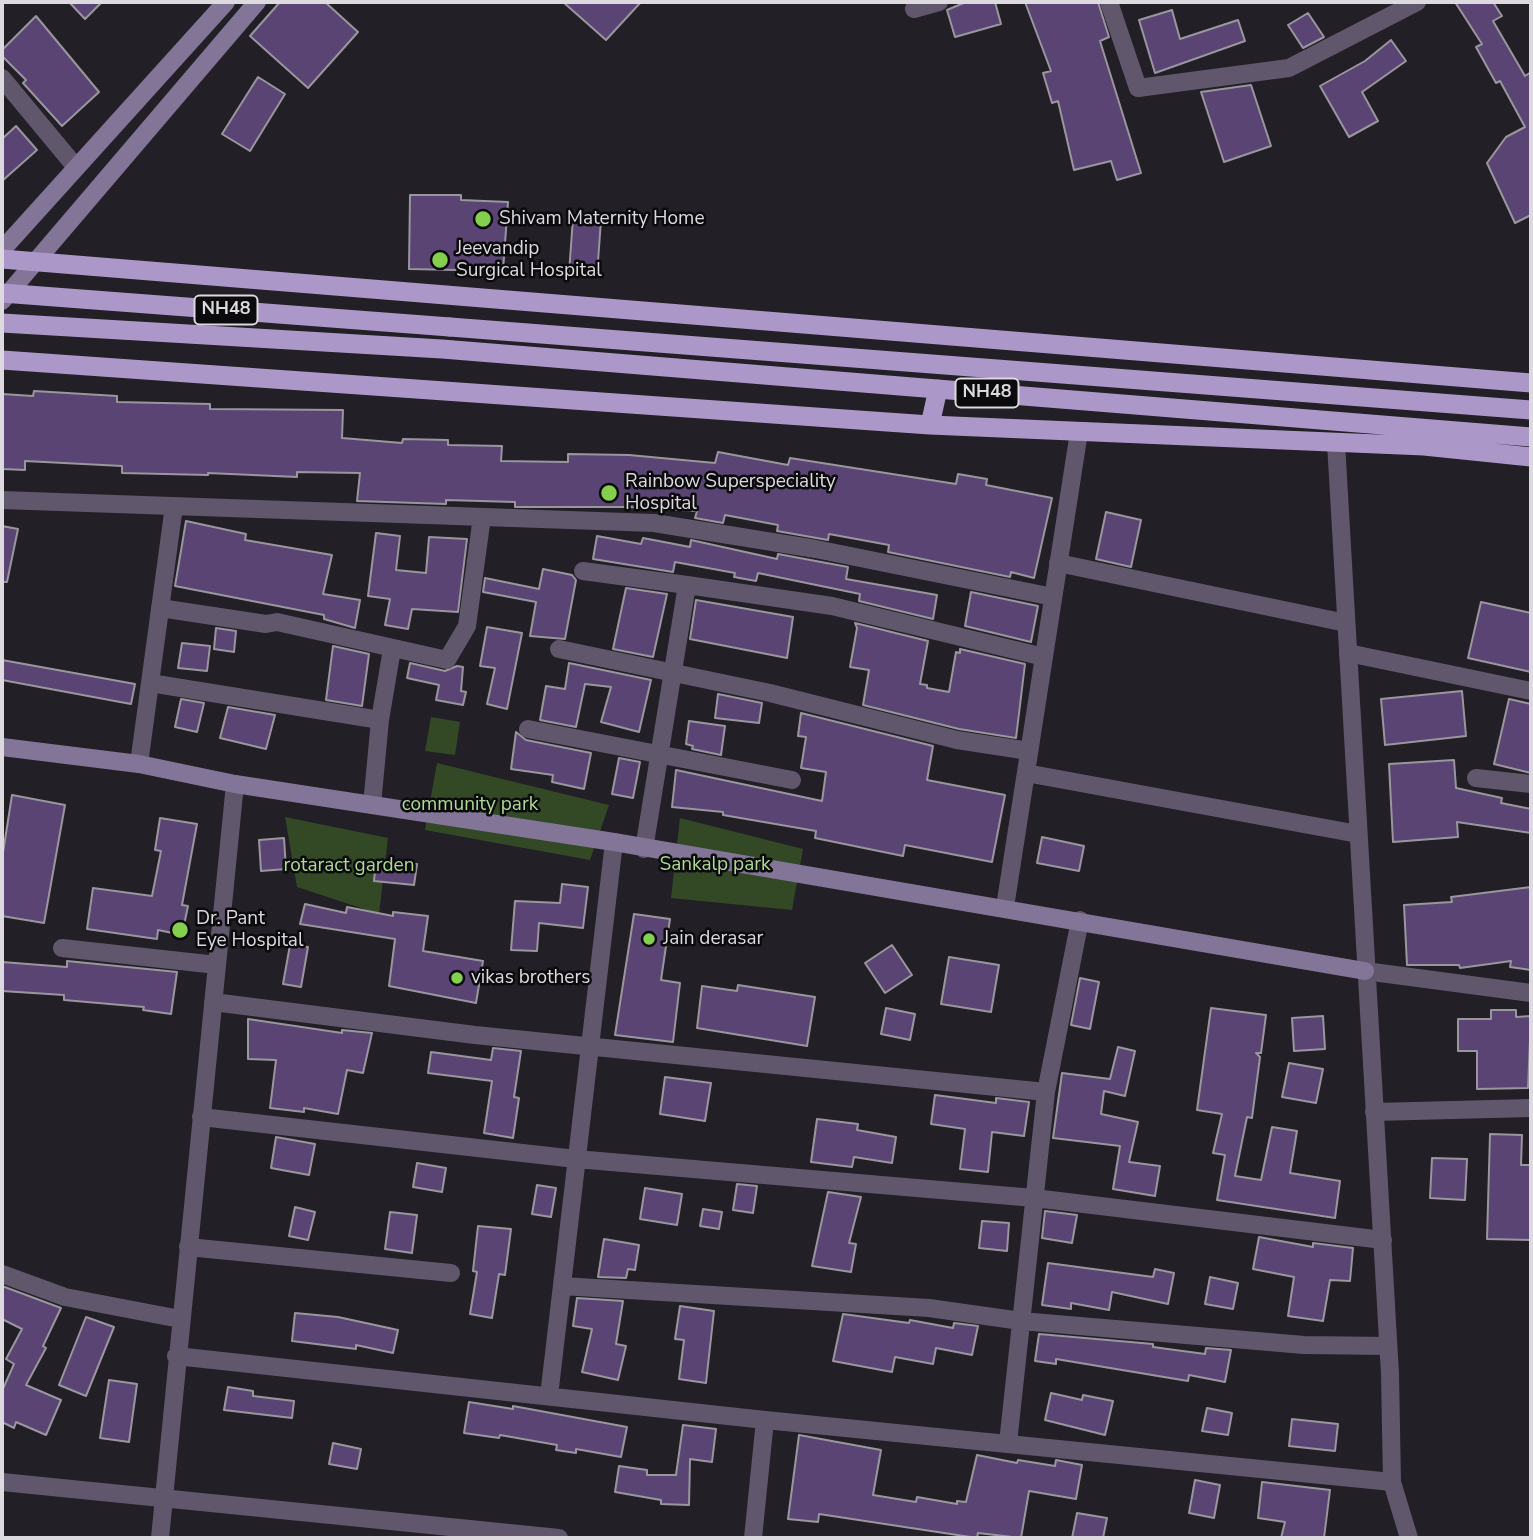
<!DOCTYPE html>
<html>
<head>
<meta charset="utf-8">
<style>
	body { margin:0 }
	#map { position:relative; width:1533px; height:1540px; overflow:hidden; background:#221f26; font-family:"Nunito Sans",sans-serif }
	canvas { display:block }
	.frame { position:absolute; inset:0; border:4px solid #dcdade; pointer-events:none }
</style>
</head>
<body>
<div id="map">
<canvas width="1533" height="1540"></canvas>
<div class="frame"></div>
</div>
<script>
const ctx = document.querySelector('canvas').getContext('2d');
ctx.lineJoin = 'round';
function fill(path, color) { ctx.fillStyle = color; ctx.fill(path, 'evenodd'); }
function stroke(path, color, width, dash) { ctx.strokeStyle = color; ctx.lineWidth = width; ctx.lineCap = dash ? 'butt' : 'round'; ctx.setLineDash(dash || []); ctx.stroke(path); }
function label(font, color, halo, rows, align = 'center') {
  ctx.font = font + ' "Nunito Sans",sans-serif'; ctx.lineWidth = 5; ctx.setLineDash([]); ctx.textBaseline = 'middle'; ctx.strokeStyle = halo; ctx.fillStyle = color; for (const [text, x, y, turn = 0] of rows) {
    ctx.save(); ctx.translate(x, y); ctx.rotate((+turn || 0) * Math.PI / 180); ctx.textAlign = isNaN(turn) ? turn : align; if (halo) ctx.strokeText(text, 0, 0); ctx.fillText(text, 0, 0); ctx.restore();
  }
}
fill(new Path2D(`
	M431,717L460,722L455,755L425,751Z
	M437,763L609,805L590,860L425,830Z
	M285,817L388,838L379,914L297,887Z
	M680,818L803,849L792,910L671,898Z`), '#334926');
const building = new Path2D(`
	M69,2H102L85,19Z
	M280,2H325L358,32L308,88L250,36Z
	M563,2H641L606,40Z
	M966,2H995L1001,24L955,37L947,10Z
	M1025,2H1098L1109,37L1100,41L1141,173L1117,180L1111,161L1074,170L1058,101L1052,103L1043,73L1051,71Z
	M1455,2H1493L1502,16L1493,21L1525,76L1531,72V215L1515,223L1487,163L1506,137L1525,127L1500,81L1496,83L1476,47L1482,44Z
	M1172,10L1180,39L1238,20L1245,41L1155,73L1139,20Z
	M1308,13L1324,37L1303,48L1288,25Z
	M36,16L99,92L62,126L23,83L26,80L2,56V50Z
	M1391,40L1406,61L1362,92L1378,121L1349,137L1320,86L1365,61Z
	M258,77L285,94L250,151L222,134Z
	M1251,85L1271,146L1224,162L1201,92Z
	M16,126L37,150L2,181V139Z
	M410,195H461V200L508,202L503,271L409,269Z
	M573,218L601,220L597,275L569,273Z
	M34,391L117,396V402L210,404V409L343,410L342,438L402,443L403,439L448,440V445L502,446L501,461L568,462V454L629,455L715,463L718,452L788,465L790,458L956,484L958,474L987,479L986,485L1052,498L1034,578L1011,572L1010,577L888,552L889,545L829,534L828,540L777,531L778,525L725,515L723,523L695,518L697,511L629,507H515V502L446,500V504L357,501L360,473L297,472V477L208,473V475L122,473V466L25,461V470L2,469V394L33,396Z
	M1106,512L1141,520L1131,567L1096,559Z
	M186,521L246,534L245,540L332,555L323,594L360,600L355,628L324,619V615L175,586Z
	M2,526L18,529L7,582H2Z
	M376,533L400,536L396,570L426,573L429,537L467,539L458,612L412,609L408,629L385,625L390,599L368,596Z
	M597,536L641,544L643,538L690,547L691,540L777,559L778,554L848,567L846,579L937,595L933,619L859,601L860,594L758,573L756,581L734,577L735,573L675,562L673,572L593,559Z
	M543,569L572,575L576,580L565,639L530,636L536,602L483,592L485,578L539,589Z
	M626,588L667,594L653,657L613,649Z
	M971,592L1038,606L1031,642L965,626Z
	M696,600L793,617L787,658L690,639Z
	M1481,602L1531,613V672L1468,658Z
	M855,623L928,641L920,684L927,685V688L949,692L956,652L960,653V649L1025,664L1016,738L959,729L863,705L869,670L850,667L857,628Z
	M487,627L522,633L507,709L487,704L495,668L480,666Z
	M216,628L236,631L234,652L214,649Z
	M182,643L210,646L207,671L178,668Z
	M333,646L369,654L362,706L326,700Z
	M2,660L135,684L131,704L2,680Z
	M410,663L445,671L457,666L463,667L461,691L466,692L463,705L436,700L439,685L407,678Z
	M569,663L651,680L639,732L601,722L611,687L585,684L576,727L540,720L546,686L565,689Z
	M1462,691L1466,736L1385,745L1381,699Z
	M718,694L762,703L759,723L715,718Z
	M181,699L204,703L197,732L175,727Z
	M1509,699L1531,704V773L1494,764Z
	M228,707L275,715L266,749L220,738Z
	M801,713L933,746L927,780L1005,795L992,862L905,845L903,856L815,838L816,831L723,815V812L672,807L676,770L822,801L826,772L801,768L806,737L798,736Z
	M689,721L725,726L721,755L692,749L693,746L686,744Z
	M516,732L526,740L591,753L584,789L552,782L553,775L511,769Z
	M619,758L640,762L633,798L612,794Z
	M1454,760L1456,788L1502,798L1501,803L1531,809V833L1457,822L1458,837L1393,842L1389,764Z
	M12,795L65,805L44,923L2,916V859Z
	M160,818L197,824L182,905L188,906L182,935L158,930L157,939L87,929L93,888L152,896L161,851L155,850Z
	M1042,837L1084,846L1079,871L1037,863Z
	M284,838L286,869L261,871L259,840Z
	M376,860L417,864L414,885L374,881Z
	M562,884L588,887L583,928L539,923L537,951L511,950L515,901L560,903Z
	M1531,887V970L1510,967L1511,961L1460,968L1459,965H1407L1404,905L1452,902L1451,897Z
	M305,904L346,913L347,907L393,916V912L428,916L423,951L483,961L476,1003L389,986L395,939L300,924Z
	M634,914L670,919L661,980L680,983L673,1042L615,1035Z
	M290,945L308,947L301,987L283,984Z
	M892,945L912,975L885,993L865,963Z
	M949,957L999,965L991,1012L941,1004Z
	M67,961L177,972L171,1014L143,1010L144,1007L64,1000V995L2,991V962L67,967Z
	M1080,978L1099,982L1090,1029L1071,1025Z
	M738,985L815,997L807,1046L697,1028L702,986L737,991Z
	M886,1008L915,1014L910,1040L881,1034Z
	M1211,1008L1266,1015L1261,1053H1256L1260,1057L1252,1118L1247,1117L1235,1176L1261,1180L1272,1127L1297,1131L1290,1173L1340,1181L1335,1218L1217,1200L1225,1155L1213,1153L1222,1114L1197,1110Z
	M1491,1010H1516V1017L1531,1016L1528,1088L1477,1089V1051H1458V1019H1491Z
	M1323,1016L1325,1049L1294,1051L1292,1018Z
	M248,1019L342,1033V1030L372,1033L363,1073L347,1070L338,1114L304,1108V1112L270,1108L276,1060L248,1059Z
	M1118,1047L1135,1051L1125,1096L1104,1091L1101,1114L1138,1122L1129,1162L1160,1166L1155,1196L1113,1189L1120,1146L1053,1138L1062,1073L1110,1079Z
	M493,1048L521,1051L514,1097L519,1098L513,1138L484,1133L492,1081L428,1073L431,1052L491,1060Z
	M1289,1063L1323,1069L1316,1103L1282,1097Z
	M665,1077L711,1083L705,1121L660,1114Z
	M935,1095L996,1103V1098L1029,1102L1024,1136L992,1132L988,1172L960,1169L965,1129L931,1124Z
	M817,1119L858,1124L857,1130L896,1137L892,1163L854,1157L852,1167L811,1162Z
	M1490,1134L1522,1135L1521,1165H1531V1240L1487,1239Z
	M276,1137L315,1144L309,1175L271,1168Z
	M1432,1158L1467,1159L1465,1200L1430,1198Z
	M417,1163L446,1168L442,1192L413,1187Z
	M737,1184L757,1186L753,1213L733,1210Z
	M537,1185L556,1188L551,1217L532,1214Z
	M645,1188L682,1194L677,1225L640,1219Z
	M828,1192L861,1197L849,1243L856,1244L851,1272L812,1266Z
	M295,1207L315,1212L308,1240L289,1236Z
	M703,1209L722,1212L719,1229L700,1226Z
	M1045,1211L1077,1215L1072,1243L1042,1238Z
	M390,1212L417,1215L412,1253L385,1249Z
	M982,1221L1009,1223L1007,1251L979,1248Z
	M478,1226L511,1229L505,1275L499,1274L492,1318L470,1314L477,1272L473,1271Z
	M1259,1237L1313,1247V1243L1353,1248L1350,1281L1330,1280L1323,1321L1288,1316L1294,1277L1253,1269Z
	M604,1239L639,1245L635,1270L628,1269L626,1278L598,1277Z
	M1048,1263L1153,1277L1155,1269L1174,1273L1168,1304L1112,1292L1109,1310L1071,1303V1309L1042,1305Z
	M1210,1277L1238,1283L1233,1309L1205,1304Z
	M2,1286L61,1308L43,1346L46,1348L26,1385L61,1400L46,1435L16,1422L14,1428L2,1422V1391L14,1364L6,1359L22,1329L2,1319Z
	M577,1298L623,1301L616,1344L626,1346L618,1380L582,1372L592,1329L573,1326Z
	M680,1306L714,1311L706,1383L679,1379L684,1340L675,1339Z
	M295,1313L338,1317L398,1330L393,1353L356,1345V1349L292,1341Z
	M843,1314L909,1323L910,1320L953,1328L954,1323L978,1326L972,1355L936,1348L933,1364L895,1357L892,1372L833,1361Z
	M86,1317L114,1327L86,1396L59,1385Z
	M1039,1334L1153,1344V1347L1205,1354L1206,1348L1231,1350L1225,1382L1189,1375L1188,1381L1056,1359V1364L1035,1361Z
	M109,1380L137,1384L129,1442L100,1438Z
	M228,1387L253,1391V1396L294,1401L292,1418L224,1410Z
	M1051,1393L1082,1400L1083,1395L1113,1401L1105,1435L1045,1420Z
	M469,1402L513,1409V1406L627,1427L621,1457L576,1449V1453L556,1450L557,1445L500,1435L499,1438L464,1433Z
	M1207,1408L1232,1413L1228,1435L1202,1431Z
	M1292,1419L1338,1424L1335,1451L1289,1446Z
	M683,1425L716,1429L712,1462L690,1459L689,1505L661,1504V1500L615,1492L619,1466L647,1470V1475H676Z
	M799,1435L881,1450L873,1495L916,1502L917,1497L957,1504V1501L966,1502L977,1455L1017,1463L1018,1460L1055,1466L1056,1460L1082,1465L1076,1499L1029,1491L1021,1538L978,1533L977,1538L819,1514L818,1522L788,1519Z
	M333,1443L361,1449L357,1469L329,1464Z
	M1195,1480L1220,1485L1214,1518L1189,1513Z
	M1262,1482L1330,1490L1324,1538H1281L1285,1522L1258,1518Z
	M1077,1513L1107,1518L1103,1538H1072Z`);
fill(building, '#594473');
stroke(building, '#99969e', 2);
stroke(new Path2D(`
	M1109,2L1138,88L1289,68L1417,2
	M914,9L939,2
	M2,78L75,166
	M2,500L654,523L816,549L1053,597
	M1058,563L1346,623
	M583,571L687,585
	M160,608L266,624L277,622L447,660L467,626L482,517
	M559,649L770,693L957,740L1029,751
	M1348,653L1531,691
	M150,683L380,720
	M528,729L792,780
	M139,764L174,506
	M1026,773L1358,834
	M1476,778L1531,784
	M372,805L380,720L392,649
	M644,849L687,585L832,606L1044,657
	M1005,907L1079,432
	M62,948L217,965
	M1365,971L1531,993
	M213,1002L475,1035L1046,1092
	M1374,1112L1531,1108
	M201,1117L576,1159L1034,1198L1383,1240
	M188,1247L451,1273
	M2,1274L65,1297L180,1319
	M562,1286L929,1308L1021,1321L1304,1345L1388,1346
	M176,1356L765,1420L1392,1482
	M549,1396L614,842
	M1008,1443L1046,1092L1080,920
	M2,1482L559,1538
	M160,1538L235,784
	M753,1538L765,1420`), '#60576c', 18);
stroke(new Path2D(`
	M1336,443L1390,1374L1392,1482L1409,1538`), '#60576c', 18);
stroke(new Path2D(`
	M2,250L226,2
	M2,301L257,2
	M2,747L139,764L235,784L614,842L1365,971`), '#837597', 18);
stroke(new Path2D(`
	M2,259L1531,383
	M2,323L442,349L1531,437
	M450,327L1531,410
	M2,360L930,425L1424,446L1531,457
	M930,425L938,389`), '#ac98c8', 19);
stroke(new Path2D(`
	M2,293L450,327`), '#ac98c8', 19);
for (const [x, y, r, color] of [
	[483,219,9,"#84d04e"],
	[440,260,9,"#84d04e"],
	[609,493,9,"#84d04e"],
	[180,930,9,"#84d04e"],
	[649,939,7,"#84d04e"],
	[457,978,7,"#84d04e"]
]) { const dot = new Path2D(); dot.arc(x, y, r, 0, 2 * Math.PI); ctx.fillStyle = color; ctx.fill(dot); stroke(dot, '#0b0a0d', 2.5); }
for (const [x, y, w] of [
	[226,310,63],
	[987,393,63]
]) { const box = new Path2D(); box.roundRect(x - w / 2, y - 14.5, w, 29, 5); ctx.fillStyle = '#0b0a0d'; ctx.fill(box); stroke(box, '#dcdade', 2); }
label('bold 18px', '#dcdade', null, [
	["NH48",226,310],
	["NH48",987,393]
]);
label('19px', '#dcdade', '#0b0a0d', [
	["Shivam Maternity Home",499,219],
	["Jeevandip",456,249],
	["Surgical Hospital",456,271],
	["Rainbow Superspeciality",625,482],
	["Hospital",625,504],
	["Dr. Pant",196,919],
	["Eye Hospital",196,941],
	["Jain derasar",663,939],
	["vikas brothers",471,978]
], 'left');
label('19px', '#acda91', '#0b0a0d', [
	["community park",470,805],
	["Sankalp park",715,865],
	["rotaract garden",349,866]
]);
</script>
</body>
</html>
